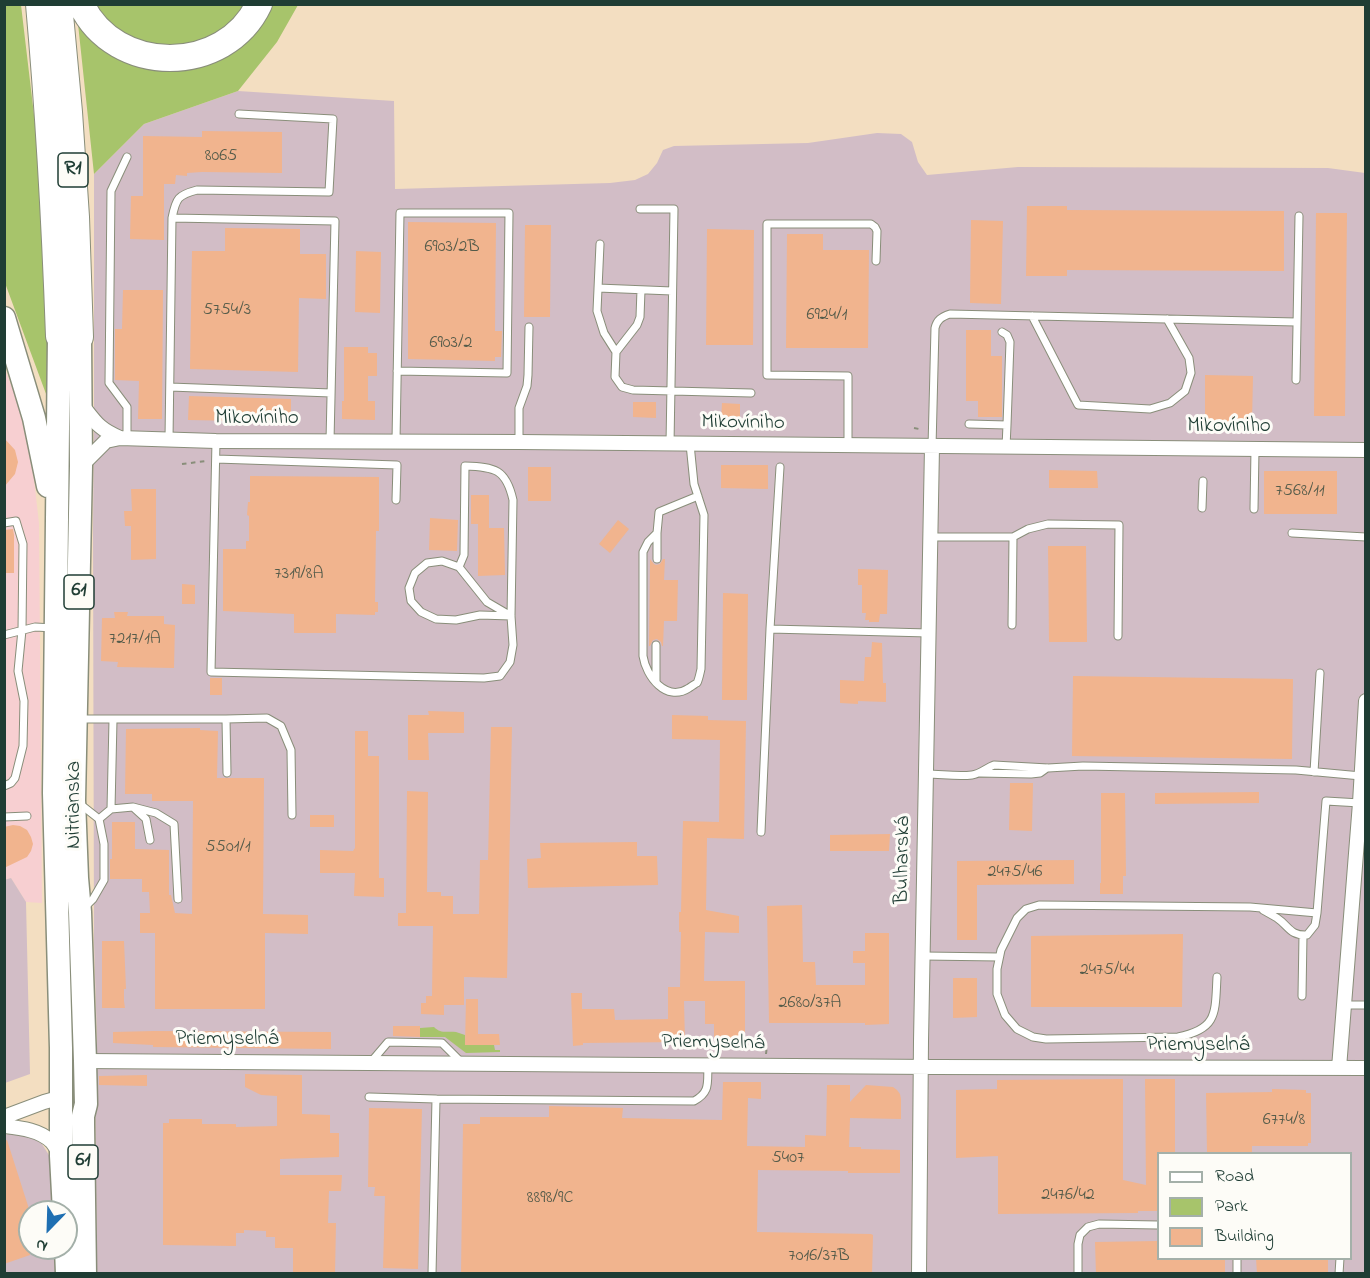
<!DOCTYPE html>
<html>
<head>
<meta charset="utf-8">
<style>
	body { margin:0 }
	#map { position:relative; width:1370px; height:1278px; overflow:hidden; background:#f3dec1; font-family:"Indie Flower",sans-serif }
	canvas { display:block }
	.frame { position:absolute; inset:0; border:6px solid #1f3d34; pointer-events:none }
	.legend { position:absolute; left:1157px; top:1152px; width:195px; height:108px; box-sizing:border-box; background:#fdfcf7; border:2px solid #a4b0a9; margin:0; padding:8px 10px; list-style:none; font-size:18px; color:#1f3d34 }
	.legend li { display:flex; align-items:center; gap:12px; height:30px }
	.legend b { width:30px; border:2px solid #a4b0a9 }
	.north { position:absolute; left:18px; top:1200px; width:60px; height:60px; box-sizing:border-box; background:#fdfcf7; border:2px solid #a4b0a9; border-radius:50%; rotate:203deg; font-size:16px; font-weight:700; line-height:24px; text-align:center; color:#1f3d34 }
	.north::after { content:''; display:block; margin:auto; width:21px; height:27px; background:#1f6fb2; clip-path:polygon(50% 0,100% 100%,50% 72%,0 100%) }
</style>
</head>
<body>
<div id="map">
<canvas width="1370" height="1278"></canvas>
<div class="frame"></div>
<ul class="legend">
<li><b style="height:8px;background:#fff"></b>Road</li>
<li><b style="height:16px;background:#a7c46b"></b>Park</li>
<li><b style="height:16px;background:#f1b48e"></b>Building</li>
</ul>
<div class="north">N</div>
</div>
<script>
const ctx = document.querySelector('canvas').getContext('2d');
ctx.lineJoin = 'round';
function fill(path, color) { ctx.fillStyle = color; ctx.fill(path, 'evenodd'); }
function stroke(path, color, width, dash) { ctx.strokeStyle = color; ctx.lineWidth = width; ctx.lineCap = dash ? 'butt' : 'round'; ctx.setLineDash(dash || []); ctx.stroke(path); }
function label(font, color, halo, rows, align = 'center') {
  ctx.font = font + ' "Indie Flower",sans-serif'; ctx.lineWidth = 6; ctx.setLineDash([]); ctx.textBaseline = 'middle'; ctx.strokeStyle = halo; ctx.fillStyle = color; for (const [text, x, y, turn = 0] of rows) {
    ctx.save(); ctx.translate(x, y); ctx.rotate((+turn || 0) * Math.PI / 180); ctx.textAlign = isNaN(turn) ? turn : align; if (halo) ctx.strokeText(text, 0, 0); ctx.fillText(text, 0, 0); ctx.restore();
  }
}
fill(new Path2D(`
	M4,367L28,428L39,523L42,903L26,902L11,878L5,880Z`), '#f7cfd1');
fill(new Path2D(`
	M238,91L394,101L395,189L610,183L635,180L648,174L657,163L663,150L674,146L808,143L877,133L901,134L912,142L918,162L927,175L1018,167L1328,168L1365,173V1273H97L95,1084L97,1040L94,942L93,531L94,404V174L144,124ZM1158,1154H1350V1258H1158Z
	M11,878L26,902L30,1074L5,1083L4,880Z
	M11,1133L26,1135L35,1139L42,1144L52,1160L56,1212H30V1248H58L60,1273H5L4,1135Z`), '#d2bdc6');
fill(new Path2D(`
	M5,5H21L43,191L49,402L5,283Z
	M76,5H298L277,42L238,91L144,124L94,174Z
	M434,1027C441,1034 446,1031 456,1032C459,1033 462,1034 465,1035V1045H494L495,1050H500V1052L466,1053L445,1037H420V1028Z`), '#a7c46b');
fill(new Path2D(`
	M202,131L282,132V173L202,172L187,173V176L176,175L175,184H164V240L130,239L131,196H143V136L202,137Z
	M1027,206H1067V210L1284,211V271L1067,270V276H1026Z
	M1316,213H1347L1345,416H1314Z
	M971,220L1003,221L1001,304L970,303Z
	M408,222L496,223L495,331H502L501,357H495V361L408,359Z
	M525,225H551L550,317H524Z
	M225,228L300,229V254H326V299L299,298L298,372L190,369L192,251H225Z
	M707,229L754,230L753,345H706Z
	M787,234H823V250H869L868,348H786Z
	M356,251L381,252L380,313L355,312Z
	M123,290H163L162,419H138L139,381L115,380V329H122Z
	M966,330H991V356H1002V417H978V401H966Z
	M344,347H368V353H377V376H368V401H375V420L342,419V401H344Z
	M1205,375L1253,376L1252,423H1205Z
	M189,396L291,399V422L188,420Z
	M633,402H656V418L633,417Z
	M722,403L740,404V421H721Z
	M4,438L15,450L18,462L15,474L4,487Z
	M721,465H768V489L721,488Z
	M528,467H551V501H528Z
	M1049,470L1097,471L1098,488H1049Z
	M1264,471H1337V514H1264Z
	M250,476L379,477V531H376L375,602H378V612H375V615L336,614V633H294V614L223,611V549H246V541H249V516L247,515L248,502H250Z
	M131,489H156V559L131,560V526H125L124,511H132Z
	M471,495H489V528H504L505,575L478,576V524H471Z
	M430,518L458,520L457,551L429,550Z
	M618,520L629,529L610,553L599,544Z
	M13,529L14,535V573H4V530Z
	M1048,546H1086L1087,642H1049Z
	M650,559L654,564L656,565L660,564L663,559H665L664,580H678L677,621H664L663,646H662L661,642L657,639L653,640L650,646H649Z
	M858,569L888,570L887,614H880L879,622H869V620H865L866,613H862V585H858Z
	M182,584L195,585V604H182Z
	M723,593L748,594L747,700H722Z
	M114,612H128L127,616H164V624L175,625L174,668L117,667L118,662L101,661L102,618H115Z
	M872,642L882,643L883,683H886V702L858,701V704L840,703V680L864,681L865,657H871Z
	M1073,676L1293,679L1292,759L1072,756Z
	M210,678H222V695H210Z
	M428,711L464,712V733H428L429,760H408V715H429Z
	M672,715L708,716V720L746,721L744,839L707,838L706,910L739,916V933L705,932L704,981H745V1040H714V1024H705V1001H684L685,1042L583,1043V1045L573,1046L571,993H582V1009H614L615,1020L668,1019V987H680L681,932H679V912H681L683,821L719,822L720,740L672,739Z
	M491,727H512L507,978L464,977V1005H444V1015L421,1014V1003H426V996H432L433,926H398V913H406L407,791L428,792L427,892H441V896H453V914H479L480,860H488Z
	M200,728V730L218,731L217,778H264L263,914L308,915V934L265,933V1009H155V933H140V913H150L149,892H142V879H110V859H112V822H135V849L169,850V895H171L175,913L192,914L193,801H152V794H125L126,729Z
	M355,731H368V756H379V878H384V897L354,896L355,873H320V850L353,851L355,848Z
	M1010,783H1033L1032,831L1009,830Z
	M1259,792V803L1155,804V793Z
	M1101,793H1125L1126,876H1123V894H1100V883H1101Z
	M310,815H334V827H310Z
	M13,825L20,826L27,830L31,837L33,844L31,851L27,857L4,868V827Z
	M890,834L889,851H830V835Z
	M637,842V856H657L658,885L528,888L527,859L541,858L540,843Z
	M1074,860V884L977,885V940H957V861Z
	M802,905L803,962H815L816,985H865V963H853V951H865V933H889V1024L865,1025V1023H769L767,906Z
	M1183,934L1182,1007H1031V936Z
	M102,941H124L126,989H124V1001L125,1008H102Z
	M953,978H977V1017L953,1018Z
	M466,999H478V1034H499L500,1045H465Z
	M393,1026H420V1037L393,1036Z
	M154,1031L331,1032V1049L153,1047V1045L113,1043V1032Z
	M245,1074L302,1075V1114L330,1115V1133H339V1157L280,1159V1175H342L341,1191H329L328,1223H336L335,1274H293V1248H275V1237H266V1231L244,1230V1233H236V1246L163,1245V1123H169V1119H202V1124H236V1127L277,1126V1096L261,1095L245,1087Z
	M147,1075V1086L99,1085V1076Z
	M1123,1079V1180L1146,1185L1145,1079H1175V1154H1158V1211H1138V1213L998,1214V1156L956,1158V1090L997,1089V1080Z
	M723,1082H761V1099L748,1098L747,1146L805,1147V1135L826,1136L827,1085H850V1102L866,1085L893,1087L897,1090L900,1094L901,1099V1119L850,1118L849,1147H861V1149L900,1150V1173H848V1171L758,1170L757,1232L871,1234L873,1235L872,1274H461L463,1124H480V1117H549V1106L623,1108L622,1118L722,1120Z
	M1272,1089L1306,1090V1093H1311V1143H1308V1146H1252V1153H1207L1206,1093L1272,1092Z
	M369,1108L422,1109L418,1269L383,1268L385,1196H374L375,1187H368Z
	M7,1140L30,1212V1255L4,1264V1141Z
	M1158,1241V1258H1225V1274H1096L1095,1242Z
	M1256,1258H1328V1274H1257Z`), '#f1b48e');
const lane = new Path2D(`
	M640,209H674L670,444
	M172,218L335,221L330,441
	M600,244L597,311L604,333L616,352L615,377L622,387L633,390L751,393
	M598,288L672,291
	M1032,316L1078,405L1150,409L1170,403L1185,391L1191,373L1189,358L1167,319
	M1002,332L1007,335L1010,342L1007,425
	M616,352L637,325L640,317L641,290
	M1296,380L1299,216
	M170,387L331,393
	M969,424L1007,425L1006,447
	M127,439V407L109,383L111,191L127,157
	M169,439L172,218C176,198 178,195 197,190L329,192L333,119L239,114
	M216,441L211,672L484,678L500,676L510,662L513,645L511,616L513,500C506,469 495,467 465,466L464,555L459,567
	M396,441L400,213H509L507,373L397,371
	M519,442V408L527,386L528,375L529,327
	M690,444L694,484L704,515L701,669C700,673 699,679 697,683C696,683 689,688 689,688C666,703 646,676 643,656V552L648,542L657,533L659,512L698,496
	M848,446V376L767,375V224H871L875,227L877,231L876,261
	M932,447L935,328C937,320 941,317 950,314L1296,322
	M216,459L397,465L396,500
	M1202,508L1203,481
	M1254,509L1255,449
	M4,523L16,521L23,544L22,630L18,671L24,701L23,746L15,778L11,783L4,786
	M1292,533L1366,537
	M931,537H1013L1012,625
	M1013,537L1028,529L1048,524L1119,525L1118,636
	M657,559V533
	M442,561L459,567L487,602L511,616L480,615L456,620L436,619L421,612L411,601L409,588L415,573L427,563Z
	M770,629L929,633
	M4,635L35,627L54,628
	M656,682V645
	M80,719H226L267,718L281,726L291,750L292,815
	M226,719L227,773
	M1314,772L1320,673
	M979,773L1031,774L1040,773L1047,768
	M927,774C941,774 957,777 972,775C980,774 986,768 994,765L1048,768L1083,766L1296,770L1361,776
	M80,804L99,819L104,844V880L93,899L84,908
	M111,809L113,720
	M135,809L146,819L150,840
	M4,817L27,816
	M99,819L111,809L133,807L156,813L174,824L178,899
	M761,832L770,629L780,467
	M1263,910C1267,912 1272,915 1277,918C1289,926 1290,936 1307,935L1315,925L1317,913
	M924,956L999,957
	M1217,977C1215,1013 1218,1029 1178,1037L1046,1039L1033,1037L1017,1029L1005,1015L997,994V969L1001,950L1017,918L1026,909L1039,905L1250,907L1317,913L1326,801L1360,803
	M1302,996L1303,935
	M1344,1005H1366
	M371,1062L388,1042L442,1043L462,1063
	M369,1097L436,1099
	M432,1274L436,1099L694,1101C711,1092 707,1082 708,1065
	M1078,1274V1244L1080,1235L1088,1227L1099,1224L1158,1225
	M1237,1274V1258
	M1339,1274L1340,1258`);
const street = new Path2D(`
	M82,405C96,423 99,429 120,438
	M81,466L106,441L120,438L216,441L519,442L1366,450
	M85,1061L934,1067L1366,1068
	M1339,1068L1360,803L1366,701
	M4,1117L44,1102L62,1097
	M4,1126C21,1128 40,1130 52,1142C55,1146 58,1151 61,1155
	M919,1274L921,1041L932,447`);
const primary = new Path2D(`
	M4,318L34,418L48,486
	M59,336L54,793L61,1048V1156L64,1212
	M80,337L81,466L74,800L77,878L80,912L85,1061L86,1104L83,1116V1124L85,1274
	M66,1248L67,1274`);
const highway = new Path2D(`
	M39,4C49,115 55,225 59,336
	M59,4L69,112L76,217L80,337
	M81,4C115,76 225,76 259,4`);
stroke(lane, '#898e7a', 9);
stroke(street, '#898e7a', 16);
stroke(primary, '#898e7a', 25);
stroke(highway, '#898e7a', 28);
stroke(new Path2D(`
	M914,428L919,429
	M182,464L206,461
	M766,1054L767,1045`), '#898e7a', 2, [4.5, 4.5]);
stroke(lane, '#fff', 7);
stroke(street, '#fff', 14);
stroke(primary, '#fff', 22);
stroke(highway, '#fff', 26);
label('18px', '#545b4a', null, [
	["8065",221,157],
	["6903/2B",452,248],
	["5754/3",227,311],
	["6924/1",827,316],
	["6903/2",451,344],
	["7568/11",1300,492],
	["7319/8A",299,575],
	["7217/1A",135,640],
	["5501/1",228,848],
	["2475/46",1015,873],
	["2475/44",1107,971],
	["2680/37A",810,1004],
	["6774/8",1284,1121],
	["5407",788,1159],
	["2476/42",1068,1196],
	["8898/9C",550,1199],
	["7016/37B",819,1257]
]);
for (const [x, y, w] of [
	[73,170,30],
	[79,592,30],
	[83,1162,30]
]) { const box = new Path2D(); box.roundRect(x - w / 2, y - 17, w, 34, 4.5); ctx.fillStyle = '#fdfcf7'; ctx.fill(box); stroke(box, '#1f3d34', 1.5); }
label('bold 20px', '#1f3d34', null, [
	["R1",73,170],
	["61",79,592],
	["61",83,1162]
]);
label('21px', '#1f3d34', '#fdfcf7', [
	["Mikovíniho",257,420],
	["Mikovíniho",743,424,1],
	["Mikovíniho",1229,428],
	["Nitrianska",76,805,-90],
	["Bulharská",904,860,-89],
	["Priemyselná",227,1041],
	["Priemyselná",713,1044,1],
	["Priemyselná",1198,1047]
]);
</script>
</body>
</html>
